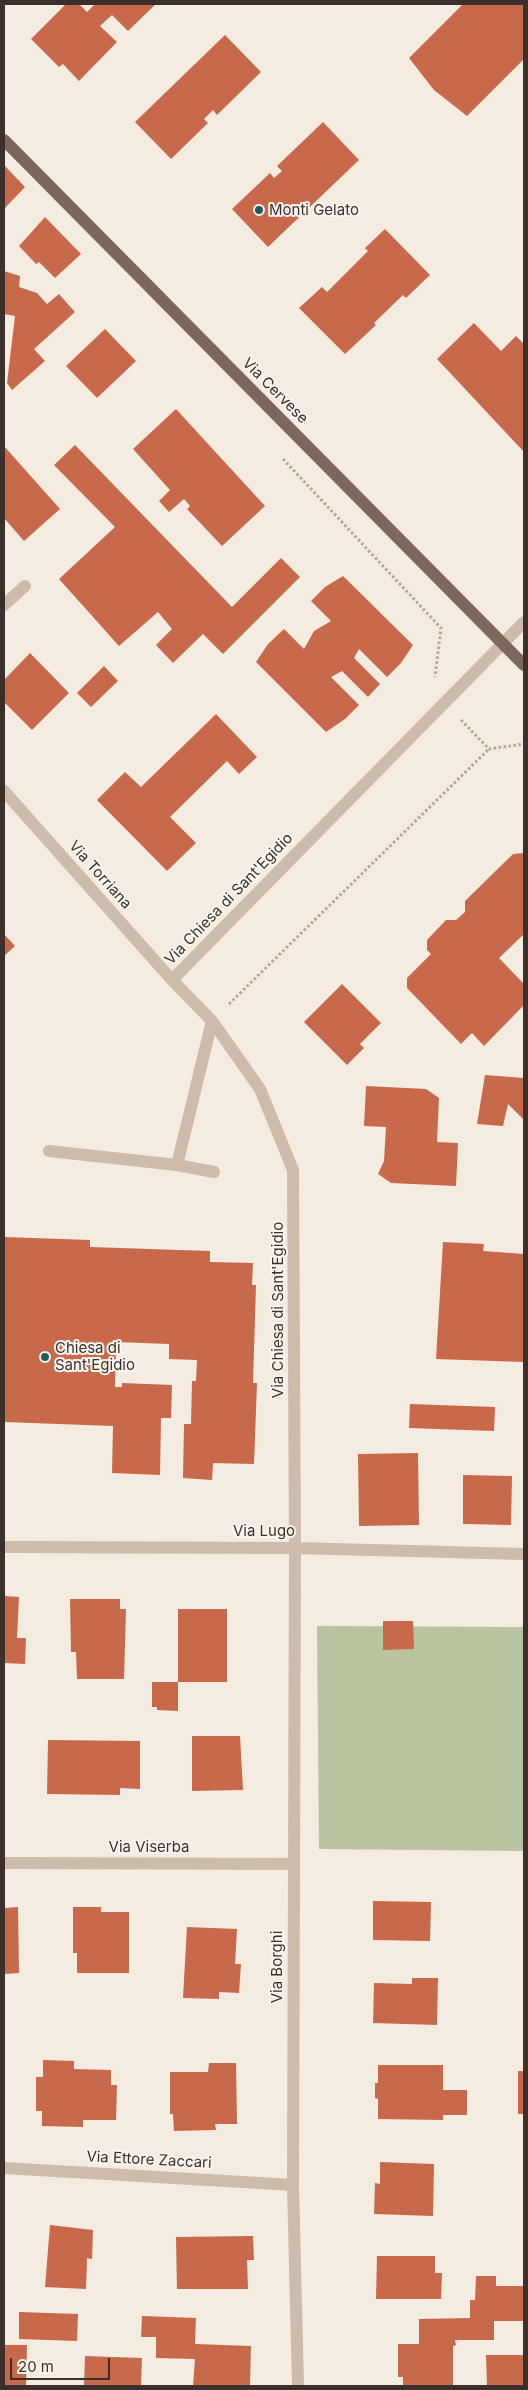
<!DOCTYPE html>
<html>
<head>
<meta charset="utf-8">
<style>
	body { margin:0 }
	#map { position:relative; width:528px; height:2390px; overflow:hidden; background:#f4ebe1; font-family:Inter,sans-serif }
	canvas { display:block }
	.frame { position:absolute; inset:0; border:5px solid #3b302b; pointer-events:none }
	.scale { position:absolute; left:10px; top:2358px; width:100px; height:22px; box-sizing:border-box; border:2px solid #3b302b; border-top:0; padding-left:6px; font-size:15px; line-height:18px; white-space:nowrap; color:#3b302b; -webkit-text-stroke:4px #fbf5ee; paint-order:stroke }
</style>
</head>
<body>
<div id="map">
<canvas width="528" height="2390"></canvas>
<div class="frame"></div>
<div class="scale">20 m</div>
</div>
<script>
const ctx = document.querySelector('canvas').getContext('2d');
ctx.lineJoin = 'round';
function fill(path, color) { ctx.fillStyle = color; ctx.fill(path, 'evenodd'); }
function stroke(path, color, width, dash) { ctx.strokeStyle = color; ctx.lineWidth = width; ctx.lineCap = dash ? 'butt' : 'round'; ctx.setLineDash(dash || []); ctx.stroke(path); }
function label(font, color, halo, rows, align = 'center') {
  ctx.font = font + ' Inter,sans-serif'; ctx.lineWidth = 4; ctx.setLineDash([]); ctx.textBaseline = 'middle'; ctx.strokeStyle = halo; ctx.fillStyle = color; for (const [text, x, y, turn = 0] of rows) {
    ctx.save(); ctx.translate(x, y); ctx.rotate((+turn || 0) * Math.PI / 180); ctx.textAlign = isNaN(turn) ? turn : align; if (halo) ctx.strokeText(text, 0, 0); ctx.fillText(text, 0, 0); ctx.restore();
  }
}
fill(new Path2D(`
	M317,1626L524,1627V1851L319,1849Z`), '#b8c4a0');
fill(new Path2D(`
	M66,4H79L87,12L95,4H156L128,31L112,15L100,26L117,42L79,81L63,64L59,67L31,39Z
	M463,4H524V59L467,116L434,90L409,58Z
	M225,35L261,72L217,115L213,110L204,119L208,123L171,159L135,122Z
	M323,122L359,160L268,247L232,209L270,173L274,178L282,171L277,166Z
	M4,165L25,187L4,209Z
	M45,217L81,254L55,278L39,262L36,264L19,246Z
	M385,229L430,275L406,298L403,295L374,323L376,325L345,354L299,308L322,287L327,292L368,251L365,248Z
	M4,271L20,276L19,287L37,293L47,304L59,294L75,312L34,349L45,361L12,390L7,383L15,316L4,314Z
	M474,323L501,351L516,336L524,344V452L437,359Z
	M105,329L136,361L97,398L66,366Z
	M176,409L265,506L222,546L187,509L190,506L184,499L169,512L159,501L170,490L133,449Z
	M75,445L232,607L281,558L300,577L223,654L203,634L173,663L156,645L172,629L158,612L119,646L59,579L115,527L54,465Z
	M4,446L60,509L24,541L4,518Z
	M343,576L413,645L401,663L387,677L359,649L354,658L380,684L368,697L342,671L331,677L359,705L345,719L326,732L256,662L268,644L284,629L304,649L314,631L331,621L311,601L325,587Z
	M30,653L69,693L32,730L4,702V680Z
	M104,666L118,681L91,707L77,693Z
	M216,714L257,757L239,774L227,761L170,817L196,843L167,871L97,800L125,772L141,787Z
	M524,853V934L499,958L524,984V1005L484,1046L472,1033L461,1044L407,988V978L431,954L427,950V940L446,920H456L465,912V901L513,854Z
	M4,934L15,946L4,956Z
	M342,984L381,1023L360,1044L364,1048L347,1065L304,1022Z
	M485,1075L524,1078V1120L508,1104L503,1126L477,1124Z
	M366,1086L426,1089L439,1098L437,1142L458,1143L456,1186L391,1183L378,1174L384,1161L386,1127L364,1126Z
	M5,1237L90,1240V1247L210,1251V1262L253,1263L252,1285H256L253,1383H257L254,1464L213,1463L212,1480L183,1478L184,1424H191L192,1381H196L197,1360L169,1359V1344L116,1342L115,1387H122V1383L172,1385L171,1418H161L160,1475L112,1473L113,1426L4,1422Z
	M443,1242L484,1244L483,1251L524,1254V1362L436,1359Z
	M410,1404L495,1407L494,1431L409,1428Z
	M418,1453L419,1525L359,1526L358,1454Z
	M463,1475L512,1476L511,1525L463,1524Z
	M4,1596L19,1597L17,1638H26L25,1664L4,1663Z
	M70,1599H120V1609H126L124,1679H77L76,1652H71Z
	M178,1609H227V1682H178Z
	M383,1621H413L414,1649L383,1650Z
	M152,1682H178V1711L157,1710V1707H152Z
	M192,1736H240L243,1790L192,1791Z
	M48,1740L140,1741V1789L120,1788V1795L47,1794Z
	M373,1901L431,1902L430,1941L373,1940Z
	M18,1907L19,1973L4,1974V1908Z
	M73,1907H101V1912H129V1973H77V1953H73Z
	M187,1927L237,1929L235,1964H241L239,1993L219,1992V1999L183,1998Z
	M412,1978H438L437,2025L373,2023L374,1983L412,1984Z
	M43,2060L74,2061V2069L111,2070V2085H117L116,2120H83V2127L42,2126V2111H36V2077H43Z
	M209,2063H236L237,2124H215L216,2130L174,2131L173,2114H170V2072H208Z
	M378,2065H443V2090H467V2115H443V2120L378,2119V2099L375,2098V2083H378Z
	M518,2071H524V2114H518Z
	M380,2162L434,2164L433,2216L374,2214L375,2183L380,2184Z
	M50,2225L93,2230L92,2259L87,2258L86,2289L45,2287Z
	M253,2236L254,2260H247L248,2289H177L176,2237Z
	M377,2256H435V2273H442L441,2299H376Z
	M476,2276H496V2286H523V2321H494V2340H455L456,2345L453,2346V2386H403V2377H398V2344H419V2319L470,2318V2300H475Z
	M19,2312L78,2314L77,2341L19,2339Z
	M142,2316L196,2318L195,2344L251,2346L250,2386H193L195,2359L156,2358V2337H141Z
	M4,2345H27L26,2386H4Z
	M486,2355H524V2386H487Z
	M85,2356L142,2358L141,2386H84Z`), '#c8694b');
stroke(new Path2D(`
	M283,459L441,628L435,677
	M461,720L489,749L524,744
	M229,1004L489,749`), '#b9a596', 3, [2.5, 2.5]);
stroke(new Path2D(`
	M4,605L25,586
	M4,791L172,980L212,1021L260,1089L293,1170L295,1548L293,2185L298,2386
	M172,980L524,622
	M49,1151L177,1165L214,1172
	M177,1165L212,1021
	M4,1547L295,1548L524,1554
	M4,1863L293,1864
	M4,2168L293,2185`), '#cdbbac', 12);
stroke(new Path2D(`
	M4,140L524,665`), '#7d675c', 12);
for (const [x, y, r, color] of [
	[259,210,5,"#1f5a5e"],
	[45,1357,5,"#1f5a5e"]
]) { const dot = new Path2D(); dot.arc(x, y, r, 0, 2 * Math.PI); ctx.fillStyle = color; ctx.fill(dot); stroke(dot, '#fbf5ee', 2); }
label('15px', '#3b302b', '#fbf5ee', [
	["Monti Gelato",269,210],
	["Chiesa di",55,1348],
	["Sant'Egidio",55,1365]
], 'left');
label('15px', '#3b302b', '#fbf5ee', [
	["Via Cervese",275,391,45],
	["Via Torriana",100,875,48],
	["Via Chiesa di Sant'Egidio",229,899,-46],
	["Via Chiesa di Sant'Egidio",278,1310,-90],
	["Via Lugo",264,1531],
	["Via Viserba",149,1847],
	["Via Borghi",277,1967,-90],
	["Via Ettore Zaccari",149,2160,3]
]);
</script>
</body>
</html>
